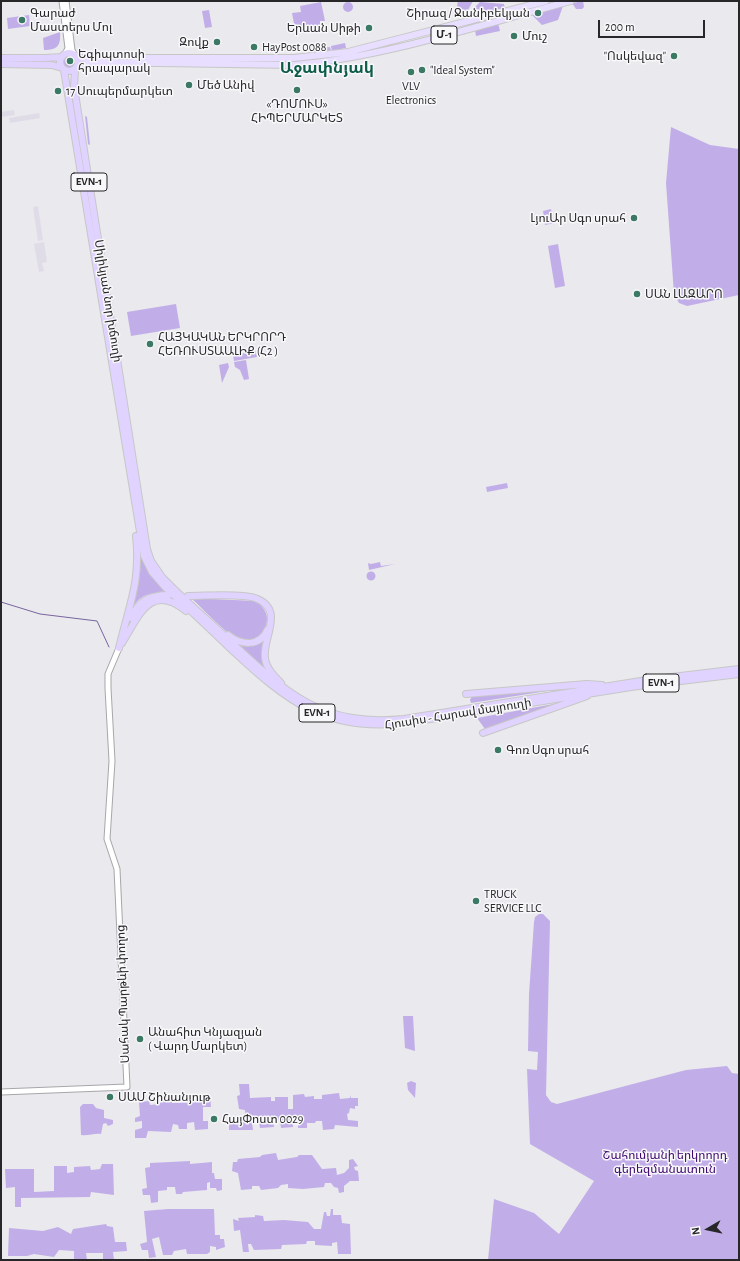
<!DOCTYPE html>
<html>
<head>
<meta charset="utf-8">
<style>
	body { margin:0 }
	#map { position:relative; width:740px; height:1261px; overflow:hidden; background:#eae9ed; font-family:"Alegreya Sans",sans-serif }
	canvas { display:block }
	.frame { position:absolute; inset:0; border:2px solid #272628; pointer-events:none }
	.north { position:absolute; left:688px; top:1209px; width:40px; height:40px; -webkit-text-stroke:3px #f8f7fa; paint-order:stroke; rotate:261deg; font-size:11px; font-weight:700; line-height:16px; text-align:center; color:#272628 }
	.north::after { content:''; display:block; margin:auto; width:14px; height:18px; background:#272628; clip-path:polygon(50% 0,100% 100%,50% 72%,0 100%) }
	.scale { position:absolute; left:598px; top:20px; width:107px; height:18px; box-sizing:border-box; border:2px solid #272628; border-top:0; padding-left:5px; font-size:12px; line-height:14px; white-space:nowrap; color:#272628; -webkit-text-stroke:3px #f8f7fa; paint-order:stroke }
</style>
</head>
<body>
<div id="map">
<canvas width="740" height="1261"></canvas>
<div class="frame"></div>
<div class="north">N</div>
<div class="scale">200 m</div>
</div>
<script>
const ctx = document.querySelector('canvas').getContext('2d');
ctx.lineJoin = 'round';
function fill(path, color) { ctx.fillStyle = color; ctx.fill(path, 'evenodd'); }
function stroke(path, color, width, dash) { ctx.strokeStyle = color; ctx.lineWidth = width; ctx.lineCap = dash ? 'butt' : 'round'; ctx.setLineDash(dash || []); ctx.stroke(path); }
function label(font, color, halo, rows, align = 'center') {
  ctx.font = font + ' "Alegreya Sans","Noto Sans Armenian",sans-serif'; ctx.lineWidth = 3; ctx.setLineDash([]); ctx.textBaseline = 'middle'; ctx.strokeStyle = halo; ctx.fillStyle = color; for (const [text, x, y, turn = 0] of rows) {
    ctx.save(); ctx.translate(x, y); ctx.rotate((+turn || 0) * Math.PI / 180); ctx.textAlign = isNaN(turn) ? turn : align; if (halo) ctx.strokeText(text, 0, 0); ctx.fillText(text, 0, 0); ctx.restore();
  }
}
fill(new Path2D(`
	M14,110L15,115L1,117V112Z
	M39,113L40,118L10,123L9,118Z
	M38,206L43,240L38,241L33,207Z
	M44,242L47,262L42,263L44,271L39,272L34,244Z`), '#dfdce7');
fill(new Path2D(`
	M458,1H473L467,12L462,11L457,6Z
	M583,1L584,7L582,9H576L572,3Z
	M321,2L325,21H320V24H325L326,27L304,31V28L295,29L292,13L301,12L300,6Z
	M480,2L504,4L505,9L476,17L470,12Z
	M343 7a5 5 0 1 1 10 0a5 5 0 1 1-10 0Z
	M563,6L558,20L542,25L532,15Z
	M209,10L212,27L205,28L202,11Z
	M29,15L30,26L8,29L7,18Z
	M498,23L500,31L476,36L475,30Z
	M60,32C61,45 58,50 44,50L43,38Z
	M345,43L346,48L332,51L331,46Z
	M330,47L331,51L310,54L315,49Z
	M62 62a7 7 0 1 1 14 0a7 7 0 1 1-14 0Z
	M71,86L84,173V178L69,87Z
	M85,116L87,117L90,145L88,144Z
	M671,127L710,145L739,149V295L687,306L679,303L674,294L666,183Z
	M551,209L554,223L545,225L543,211Z
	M558,244L565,286L555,288L548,246Z
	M176,304L180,328L131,336L127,312Z
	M256,351L257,357L234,361L233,355Z
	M246,360L249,379L244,380L240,370L235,367L234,362Z
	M228,363L229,367L222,383L219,365Z
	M507,483L508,488L487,492L486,487Z
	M140,555L152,577L166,592C151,593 141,594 133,607Z
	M380,562L381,566L395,564L369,570L368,563L371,564Z
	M366.5 576a4.5 4.5 0 1 1 9 0a4.5 4.5 0 1 1-9 0Z
	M191,598L255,601C279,614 264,647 238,639C228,636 201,607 191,598Z
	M265,639L263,661L265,669L240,646L251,645Z
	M573,687L471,703L470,700L472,696Z
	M570,701L492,727L485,729L477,718Z
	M539,914H543L550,921L546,1095L551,1102L557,1104L686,1070L727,1066L732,1073L739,1074V1260H488L494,1199L534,1213L559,1234L594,1181L530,1144L527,1069L537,1070L538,1052L528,1051L529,994L534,922L535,917Z
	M403,1016H413L415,1051L405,1048Z
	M411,1081L416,1083L415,1098L408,1090L407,1083Z
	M239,1084H249L250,1098L271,1097V1101H275V1097H288V1109H293V1095L304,1094L305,1097L314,1096V1099H322V1095L339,1093L340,1099L350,1098V1095L351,1098H358V1106H355V1109L350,1108L349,1113L347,1114L348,1120L358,1121V1127L335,1125L334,1129L323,1130L322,1121H316L315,1123H307V1128H298V1120H293V1127L281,1128L280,1120L273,1121L274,1127L260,1128L259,1122H252L253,1130H229V1116H238L239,1121H246L245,1110L239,1109L237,1096L240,1095Z
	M210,1095L211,1107H203V1121H208V1129L195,1130L194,1122L187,1123V1129H179L178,1125L173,1124L171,1132L148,1131L146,1138H135V1130L142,1128V1121L135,1122V1118L140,1116L139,1102L149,1101L150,1105L160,1104L161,1099L171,1098L172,1103L203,1102V1096Z
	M83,1104H93L96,1108L104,1110V1118L113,1120V1124L108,1126L106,1123L103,1124L101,1134C95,1133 88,1136 81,1135L80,1107Z
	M276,1153L278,1160L297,1157L299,1155H312L322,1169L336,1168L337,1175L344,1173L349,1168V1160L353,1159L358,1166L354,1167L355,1170L358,1171L359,1181H350L344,1186V1192L339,1193L338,1188L334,1187L331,1183H325L324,1187L303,1189L288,1188V1184L281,1185L278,1188L261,1190L259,1186H252V1189L241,1190L238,1173L232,1171L233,1162H237L238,1159L260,1157L262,1155Z
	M190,1161V1164L212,1162V1173H214L215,1179H222V1190L217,1191L216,1188H210V1182L207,1183V1190L183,1192L182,1194H176L175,1187H167V1190L158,1191V1202L151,1203L150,1195H143L142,1189L147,1188L145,1168L150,1167V1163Z
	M102,1164H113L114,1195L91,1192L90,1197L21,1198V1207H15V1187L6,1188L5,1169H34V1192L54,1191V1166H67V1173L74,1172V1167L90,1166L91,1170L100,1169Z
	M168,1209H214L215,1235H220V1239H224L225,1247L216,1250V1247L210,1246V1252L207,1254H187L186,1249L174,1251L172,1255H163L159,1237L152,1239L156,1257L149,1258L148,1250H142L140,1244L147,1242L144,1211Z
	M331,1209H333V1215H341L342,1223L350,1224L351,1254H338L337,1242L332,1243V1246L315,1245V1241H307L306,1244L282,1245L281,1249L254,1250L251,1244H248L249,1252H243L240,1230L234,1231L233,1219L239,1221L238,1218L255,1217V1215L263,1216L264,1221L284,1220L308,1222L314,1229H321L324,1212H326L327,1216H330Z
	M106,1224L107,1226L113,1227L115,1242H126L127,1251L113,1252L114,1260H103V1253H86L87,1260L74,1259V1251L59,1250L54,1257L34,1254L27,1256H8L9,1228L43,1231L58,1227L71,1234L73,1229Z`), '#c1aee8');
stroke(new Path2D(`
	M1,602L40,614L97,621L109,647`), '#78649e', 1);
const secondary = new Path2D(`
	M62,1L68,48L65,54
	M66,1L72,50L74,54
	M1,1092L127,1087L117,869L107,839L112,761L108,688V674L119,648`);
const primary = new Path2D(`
	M78,58H115
	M134,58H294L348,52L546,1
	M77,67L91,62L295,65C386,57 482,24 571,1`);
const trunk = new Path2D(`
	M60 62a9 9 0 1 1 18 0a9 9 0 1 1-18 0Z
	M1,58H45L62,57
	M1,64L52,65L62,68
	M64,70L144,556L152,572L165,587C187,607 209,628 231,649C287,701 324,732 405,723L631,687L739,674
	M75,70L74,87L147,549L151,561L162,577C184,600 208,620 231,642C287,694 322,727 404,719L647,680L739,669
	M188,596C206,596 240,593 255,598C286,609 262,638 265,658C266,668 274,676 281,683
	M131,618C138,601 150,595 169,595
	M228,635C242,646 260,647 268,629
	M122,643C138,618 150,581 186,611
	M119,648C129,605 141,582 136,536
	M466,694L587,684L602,685
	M483,733L587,696`);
stroke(secondary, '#a7a6a9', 7);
stroke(primary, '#c7c7c7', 8);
stroke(trunk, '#c7c7c7', 8);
stroke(secondary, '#fff', 5);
stroke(primary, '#e8deff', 6);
stroke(trunk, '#e0d3ff', 6);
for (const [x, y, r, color] of [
	[538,13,4,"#3c7965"],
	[22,20,4,"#3c7965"],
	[369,28,4,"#3c7965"],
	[514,36,4,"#3c7965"],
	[217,42,4,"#3c7965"],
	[254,47,4,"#3c7965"],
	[674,56,4,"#3c7965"],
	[70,61,4,"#3c7965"],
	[422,70,4,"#3c7965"],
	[411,72,4,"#3c7965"],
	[189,85,4,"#3c7965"],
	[297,90,4,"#3c7965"],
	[58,91,4,"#3c7965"],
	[634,218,4,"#3c7965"],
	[637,294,4,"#3c7965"],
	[150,344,4,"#3c7965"],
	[498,750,4,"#3c7965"],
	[476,901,4,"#3c7965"],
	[140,1039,4,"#3c7965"],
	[110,1097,4,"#3c7965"],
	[214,1119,4,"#3c7965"]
]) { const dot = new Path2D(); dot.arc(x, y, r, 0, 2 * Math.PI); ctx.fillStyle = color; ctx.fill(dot); stroke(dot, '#f8f7fa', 1.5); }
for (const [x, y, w] of [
	[444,35,26],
	[89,182,36],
	[661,683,36],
	[317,713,36]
]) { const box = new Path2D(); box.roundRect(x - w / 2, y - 9, w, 18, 3); ctx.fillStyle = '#f8f7fa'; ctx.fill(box); stroke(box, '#272628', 1); }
label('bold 11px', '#272628', null, [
	["Մ-1",444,35],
	["EVN-1",89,182],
	["EVN-1",661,683],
	["EVN-1",317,713]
]);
label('12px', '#272628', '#f8f7fa', [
	["Գարաժ",30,13],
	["Մաստերս Մոլ",30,27],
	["Շիրազ / Ջանիբեկյան",530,13,"right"],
	["Երևան Սիթի",361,28,"right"],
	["Մուշ",522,36],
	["Զովք",209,42,"right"],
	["HayPost 0088",262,47],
	["Եգիպտոսի",78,54],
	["հրապարակ",78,68],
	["\"Ոսկեվազ\"",666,56,"right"],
	["\"Ideal System\"",430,70],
	["Մեծ Անիվ",197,85],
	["VLV",411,86,"center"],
	["Electronics",411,100,"center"],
	["17 Սուպերմարկետ",66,91],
	["«ԴՈՄՈՒՍ»",297,104,"center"],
	["ՀԻՊԵՐՄԱՐԿԵՏ",297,118,"center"],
	["ԼյուԱր Սգո սրահ",626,218,"right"],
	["ՍԱՆ ԼԱԶԱՐՈ",645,294],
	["ՀԱՅԿԱԿԱՆ ԵՐԿՐՈՐԴ",158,337],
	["ՀԵՌՈՒՍՏԱԱԼԻՔ (Հ2 )",158,351],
	["Գոռ Սգո սրահ",506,750],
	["TRUCK",484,894],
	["SERVICE LLC",484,908],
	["Անահիտ Կնյազյան",148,1032],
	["( Վարդ Մարկետ)",148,1046],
	["ՍԱՄ Շինանյութ",118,1097],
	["ՀայՓոստ 0029",222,1119]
], 'left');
label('12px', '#272628', '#f8f7fa', [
	["Սիլիկյան նոր խճուղի",108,301,81],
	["Հյուսիս - Հարավ մայրուղի",458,714,-9],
	["Սահակ Պարթևի փողոց",123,994,-92]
]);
label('12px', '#3c076e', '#f8f7fa', [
	["Շահումյանի երկրորդ",665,1155],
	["գերեզմանատուն",665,1169]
]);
label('bold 16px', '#0c5c48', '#f8f7fa', [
	["Աջափնյակ",327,68]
]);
</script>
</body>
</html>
